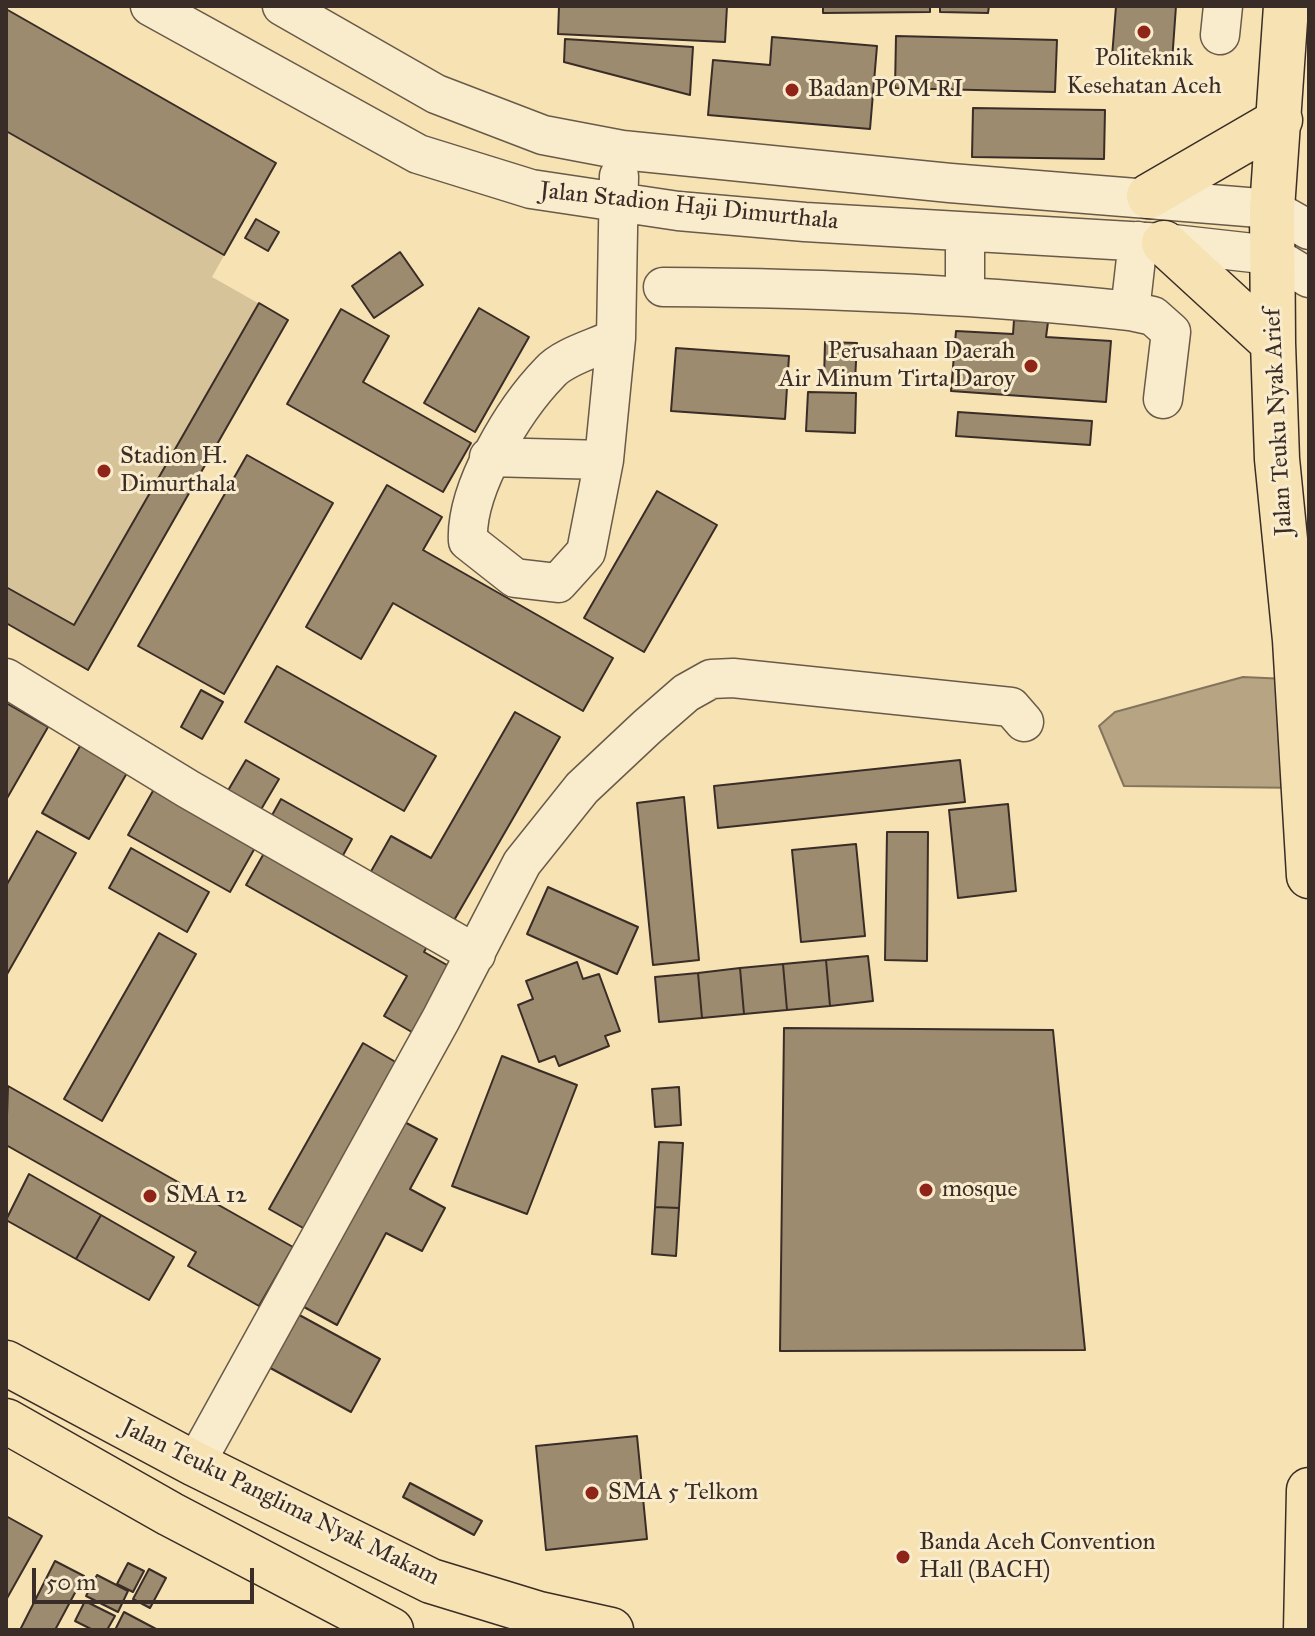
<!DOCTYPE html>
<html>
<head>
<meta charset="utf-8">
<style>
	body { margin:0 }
	#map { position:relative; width:1315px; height:1636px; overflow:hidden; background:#f6e2b2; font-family:"IM FELL Great Primer",serif }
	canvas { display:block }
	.frame { position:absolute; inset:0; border:8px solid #3a2c26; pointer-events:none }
	.scale { position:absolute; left:32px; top:1568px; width:222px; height:36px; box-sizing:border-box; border:4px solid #3a2c26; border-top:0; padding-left:10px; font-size:24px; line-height:28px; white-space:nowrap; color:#3a2c26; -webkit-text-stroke:6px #f9eccd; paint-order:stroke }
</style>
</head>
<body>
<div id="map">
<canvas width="1315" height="1636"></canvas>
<div class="frame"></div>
<div class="scale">50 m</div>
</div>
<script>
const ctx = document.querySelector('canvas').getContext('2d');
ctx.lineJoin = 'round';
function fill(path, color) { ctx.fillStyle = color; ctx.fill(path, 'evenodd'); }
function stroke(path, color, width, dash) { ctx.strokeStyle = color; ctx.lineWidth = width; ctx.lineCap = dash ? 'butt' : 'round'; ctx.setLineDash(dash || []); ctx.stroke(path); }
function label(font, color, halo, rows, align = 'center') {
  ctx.font = font + ' "IM FELL Great Primer",serif'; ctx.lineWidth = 6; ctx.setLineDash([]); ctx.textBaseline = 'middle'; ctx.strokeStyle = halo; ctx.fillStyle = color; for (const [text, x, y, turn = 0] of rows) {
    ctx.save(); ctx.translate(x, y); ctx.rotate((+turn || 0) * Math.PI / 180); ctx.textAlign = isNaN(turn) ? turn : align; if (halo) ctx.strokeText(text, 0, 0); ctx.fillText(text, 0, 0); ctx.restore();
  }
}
fill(new Path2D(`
	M6,9L276,163L212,277L288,320L88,670L6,623Z`), '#d6c39a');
const water = new Path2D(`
	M1243,677L1309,680V788L1124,786L1099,726L1115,712Z`);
fill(water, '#b6a482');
stroke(water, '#84745d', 2);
const building = new Path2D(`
	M559,6H727L725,42L558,34Z
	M823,6H930V12L823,13Z
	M940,6H989L988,13L940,12Z
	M1116,6H1176L1172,62L1112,57Z
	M6,9L276,163L224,255L6,131Z
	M896,36L1057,40L1055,92L895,88Z
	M772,37L877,46L870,129L708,115L713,60L770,65Z
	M565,39L693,47L690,95L564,62Z
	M973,108L1105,110L1104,159L972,157Z
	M256,219L279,232L268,251L245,238Z
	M400,252L423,285L374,318L352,286Z
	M259,303L288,320L88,670L6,623V587L74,625Z
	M479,308L529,337L475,432L424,403Z
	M341,309L389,336L363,382L471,443L443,492L287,404Z
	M1014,320L1048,322L1046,337L1111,341L1106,402L951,391L956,331L1013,334Z
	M825,342L857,343L855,381L824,380Z
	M676,348L789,356L785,419L671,411Z
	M808,392L856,393L855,433L806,431Z
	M958,412L1092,421L1090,445L956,436Z
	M247,455L333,503L224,694L138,646Z
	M387,485L442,517L423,550L613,658L583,711L393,603L361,659L306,627Z
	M657,491L717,525L644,652L584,618Z
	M277,666L436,756L404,811L245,722Z
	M201,690L223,702L202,739L181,727Z
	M6,703L48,727L6,800Z
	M515,712L560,737L449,929L365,882L391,836L431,858Z
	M84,739L131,766L89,839L42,813Z
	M246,760L279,779L253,823L220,804Z
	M960,760L965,802L718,828L714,786Z
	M158,782L260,839L230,892L128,835Z
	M684,797L699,960L653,965L637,803Z
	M281,799L352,839L337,866L266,826Z
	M1008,804L1016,891L958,898L949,810Z
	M37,831L76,853L6,976V886Z
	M887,832H928L927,961L885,960Z
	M856,844L865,936L801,942L792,850Z
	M131,848L209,892L187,932L109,888Z
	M267,848L430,941L424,952L454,969L417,1035L384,1016L407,976L246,885Z
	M548,887L638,927L617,974L527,934Z
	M159,933L196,954L102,1121L64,1099Z
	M868,956L873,1001L830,1006L826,960Z
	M826,960L830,1006L787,1010L783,964Z
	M577,962L583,979L599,974L620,1031L605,1036L609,1046L559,1066L555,1056L539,1062L518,1005L533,999L526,981Z
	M783,964L787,1010L744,1014L740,968Z
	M740,968L744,1014L702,1018L698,973Z
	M698,973L702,1018L659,1022L655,977Z
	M784,1028L1053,1030L1085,1350L780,1351Z
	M363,1043L399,1064L305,1229L269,1209Z
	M502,1056L577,1085L527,1214L452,1186Z
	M8,1086L293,1247L259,1306L188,1266L196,1252L6,1145Z
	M679,1087L681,1125L655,1127L652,1089Z
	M393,1116L437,1139L410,1189L445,1208L422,1251L386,1233L337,1325L293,1301Z
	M659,1142L683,1143L679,1208L655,1207Z
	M29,1174L101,1215L76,1259L6,1220Z
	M655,1207L679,1208L676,1256L652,1254Z
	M101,1215L174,1257L149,1300L76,1259Z
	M292,1311L380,1359L351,1412L263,1364Z
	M637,1436L647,1539L546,1550L536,1446Z
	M410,1483L482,1521L474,1535L403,1497Z
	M6,1516L42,1536L6,1600Z
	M55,1561L84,1576L55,1630H20Z
	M128,1563L144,1571L133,1592L117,1584Z
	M149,1569L166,1578L150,1608L133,1599Z
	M97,1575L128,1591L118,1612L86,1596Z
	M85,1601L115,1616L107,1630H93L75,1621Z
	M124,1612L158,1630H115Z`);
fill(building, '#9c8b6f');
stroke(building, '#3a2c26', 2);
const minor = new Path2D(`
	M150,6L418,154L531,189L678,211L805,222L1164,243L1271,255L1309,278
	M282,6L436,94L543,135L622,150L950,183L1272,209L1309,230
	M1220,35L1223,6
	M965,232V295
	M663,287C820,288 975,294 1130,311L1153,316L1171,332L1163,399
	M1130,311L1138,241
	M616,338C597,348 564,356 550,372C514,409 465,489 468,541L515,578L558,583L586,552L604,460L616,338L619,176
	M489,457L604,460
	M6,678L188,789L476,954
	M195,1464L441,1019L522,863L582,788L647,727L686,693L711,679L733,678L1011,707L1024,722`);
const major = new Path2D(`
	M6,1363L195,1464L431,1581L539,1614L611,1630
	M6,1421L170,1514L391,1630`);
const highway = new Path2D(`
	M1286,6L1272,209L1273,343L1277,459L1295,640L1309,876
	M1149,196L1280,120
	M1164,243L1273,343
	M1306,1630L1309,1490`);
stroke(minor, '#695a49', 41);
stroke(major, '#3a2c26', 47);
stroke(highway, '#3a2c26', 47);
stroke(minor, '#f9eccd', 38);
stroke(major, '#f6e2b2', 44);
stroke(highway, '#f6e2b2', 44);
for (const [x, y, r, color] of [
	[1144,32,8,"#8f2418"],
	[792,90,8,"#8f2418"],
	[1031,366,8,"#8f2418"],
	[104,471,8,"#8f2418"],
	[926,1190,8,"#8f2418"],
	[150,1196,8,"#8f2418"],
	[592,1493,8,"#8f2418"],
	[903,1557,8,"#8f2418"]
]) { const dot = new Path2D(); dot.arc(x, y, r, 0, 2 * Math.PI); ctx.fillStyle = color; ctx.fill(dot); stroke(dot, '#f9eccd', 3); }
label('24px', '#3a2c26', '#f9eccd', [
	["Politeknik",1144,59,"center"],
	["Kesehatan Aceh",1144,87,"center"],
	["Badan POM RI",808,90],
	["Perusahaan Daerah",1015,352,"right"],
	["Air Minum Tirta Daroy",1015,380,"right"],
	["Stadion H.",120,457],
	["Dimurthala",120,485],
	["mosque",942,1190],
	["SMA 12",166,1196],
	["SMA 5 Telkom",608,1493],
	["Banda Aceh Convention",919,1543],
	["Hall (BACH)",919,1571]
], 'left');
label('24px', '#3a2c26', '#f9eccd', [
	["Jalan Stadion Haji Dimurthala",689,207,6],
	["Jalan Teuku Nyak Arief",1279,422,-93],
	["Jalan Teuku Panglima Nyak Makam",280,1503,26]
]);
</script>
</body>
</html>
